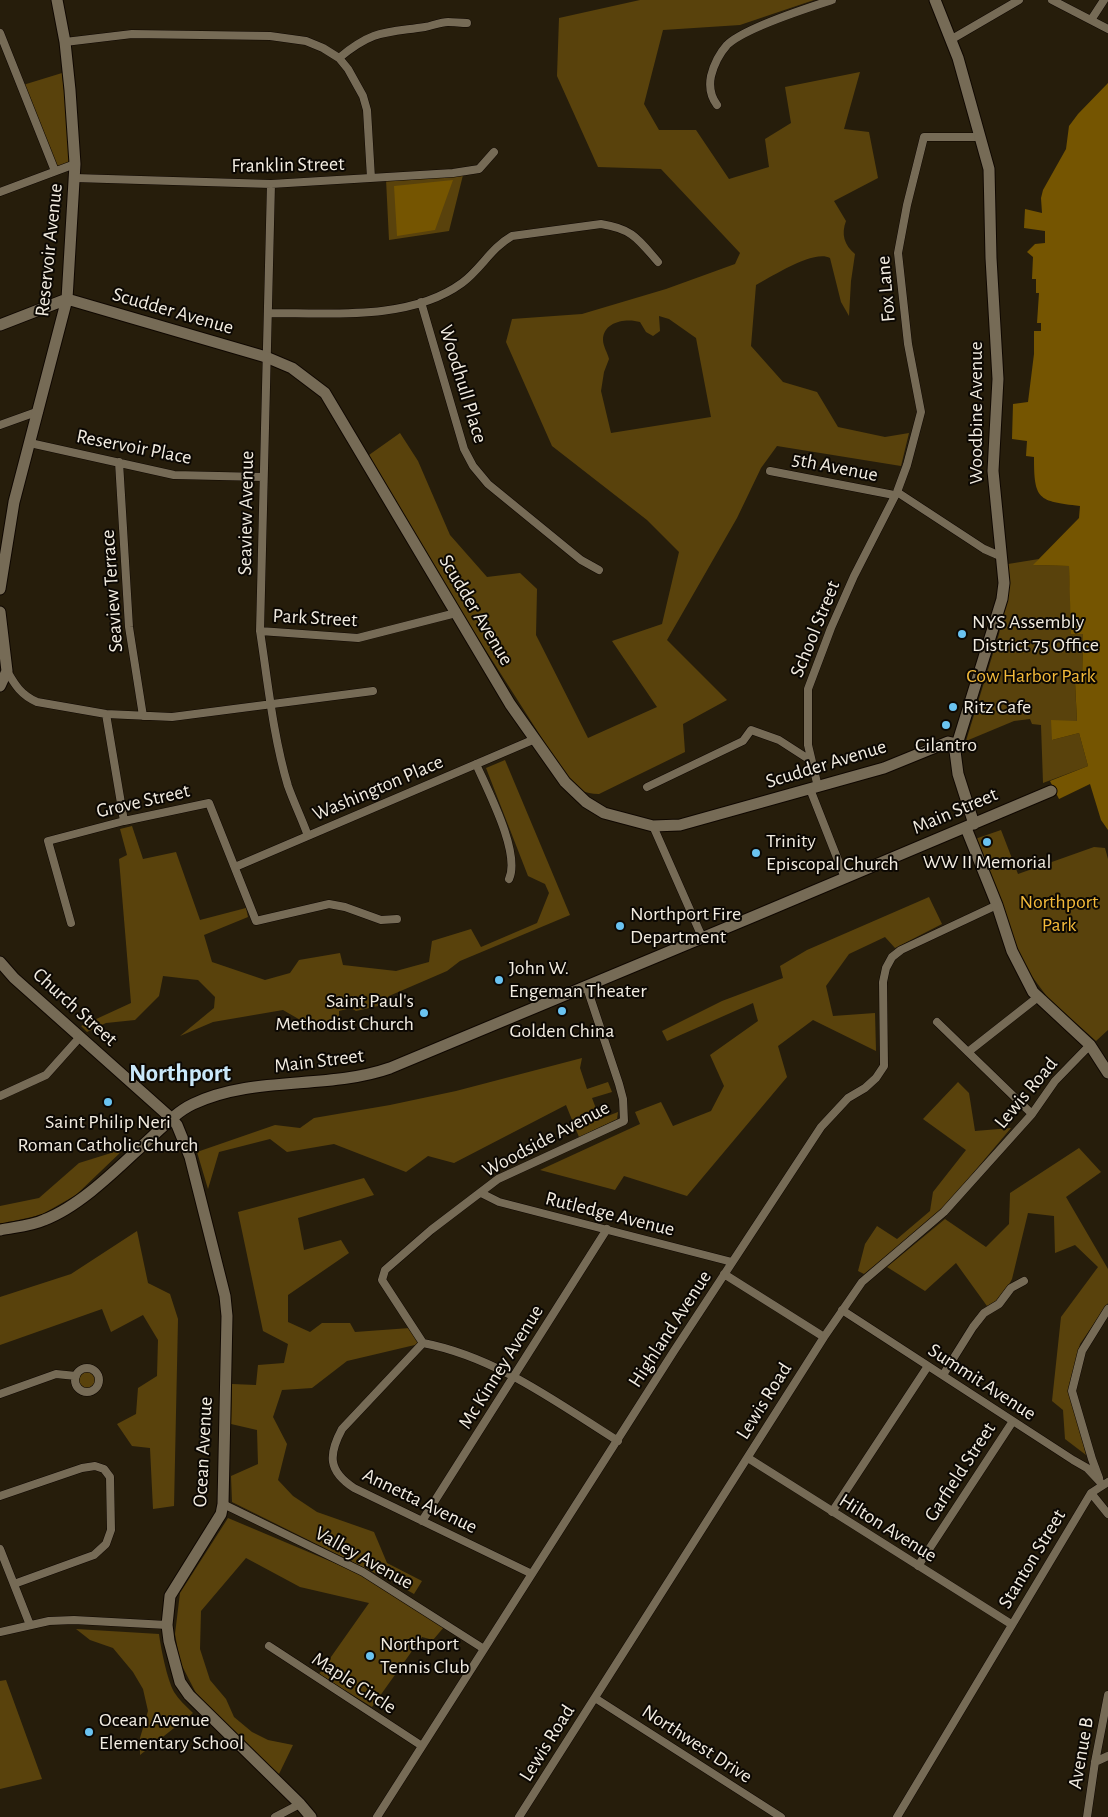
<!DOCTYPE html>
<html>
<head>
<meta charset="utf-8">
<style>
	body { margin:0 }
	canvas { display:block; background:#261d0b }
</style>
</head>
<body>
<canvas width="1108" height="1817"></canvas>
<script>
const ctx = document.querySelector('canvas').getContext('2d');
ctx.lineJoin = 'round';
function fill(path, color) { ctx.fillStyle = color; ctx.fill(path, 'evenodd'); }
function stroke(path, color, width, dash) { ctx.strokeStyle = color; ctx.lineWidth = width; ctx.lineCap = dash ? 'butt' : 'round'; ctx.setLineDash(dash || []); ctx.stroke(path); }
function label(font, color, halo, rows, align = 'center') {
  ctx.font = font + ' "Alegreya Sans",sans-serif'; ctx.lineWidth = 4; ctx.setLineDash([]); ctx.textBaseline = 'middle'; ctx.strokeStyle = halo; ctx.fillStyle = color; for (const [text, x, y, turn = 0] of rows) {
    ctx.save(); ctx.translate(x, y); ctx.rotate((+turn || 0) * Math.PI / 180); ctx.textAlign = isNaN(turn) ? turn : align; if (halo) ctx.strokeText(text, 0, 0); ctx.fillText(text, 0, 0); ctx.restore();
  }
}
fill(new Path2D(`
	M640,0H814L740,25L663,30L644,104L659,130H696L729,179L769,167L765,139L791,123L785,87L860,72L844,129L869,132L878,178L834,201L846,221C841,234 844,245 855,254L851,281L849,316L841,302L830,258C814,249 771,277 756,285L751,346L783,382L817,392L838,427L885,437L909,433L901,466L777,446L761,468L737,518L667,640L727,700L683,724L685,752L599,794C584,794 578,789 568,779L460,610L369,455L400,433L418,461L450,535L487,577L520,573L537,589L536,635L588,738L657,707L612,641L662,624L679,552L647,520L552,446L506,342L512,319L582,314L666,289L735,264L740,253L661,169L598,167L557,76L559,18ZM659,316L669,319L696,338L711,417L611,433L601,391L604,372L609,359C608,354 603,346 603,340C603,321 627,318 640,322L646,332L653,336L660,331Z
	M62,73L72,163L57,168L23,85Z
	M463,175L449,231L389,240L386,179Z
	M1039,559L1034,565L1069,566L1072,634H1083L1082,682L1075,683L1077,722L1052,740L1079,733L1088,766L1043,783L1041,725L1032,724L1030,719L1014,721L966,741L999,634L1010,581L1008,564Z
	M505,760L570,915L460,961L447,971L389,996L387,1004L356,1011L351,1008L339,1011V1020L305,1030L302,1021L283,1010L213,1022L180,1036L214,1008L215,997L198,980L163,976L159,996L135,1020L106,1023L87,1032L81,1026L131,1003L119,859L127,855L120,829L132,826L143,859L176,852L200,920L246,908L248,917L204,935L212,962L265,980L290,973L299,960L340,953L343,965L396,971L429,962L432,941L471,929L481,947L537,923L549,893L545,884L528,876L486,768Z
	M1001,830L1018,874L1094,847L1105,848L1108,859V1030L1096,1041L1048,998L1025,967L975,839Z
	M929,897L942,924L895,948L885,937L849,954L826,986L833,1016L875,1013L876,1051L813,1020L778,1046L787,1077L687,1196L624,1176L615,1190L540,1170L640,1124L635,1112L661,1102L673,1126L711,1111L724,1086L710,1055L758,1021L753,1003L667,1041L662,1031L722,1001L783,978L780,966L807,950Z
	M582,1058L580,1068L587,1089L608,1082L612,1092L592,1098L600,1119L618,1112L617,1119L579,1137L566,1105L454,1163L428,1156L406,1172L334,1144L287,1152L270,1139L219,1152L208,1189L197,1152L275,1125L300,1128L314,1118L390,1105L456,1091Z
	M958,1082L969,1093L975,1131L1011,1128L941,1211L864,1274L858,1271L865,1244L877,1226L897,1239L930,1211L933,1192L966,1150L923,1119Z
	M1079,1148L1101,1172L1066,1197L1108,1269V1303L1080,1344L1069,1386L1086,1455L1065,1439L1063,1410L1052,1401L1061,1317L1098,1267L1075,1245L1055,1253L1054,1216L1028,1213L1012,1279L1002,1297L987,1306L956,1263L925,1291L887,1267L945,1219L986,1247L1009,1224L1010,1193Z
	M124,1149L76,1195L41,1215L0,1224V1206L39,1198L79,1163Z
	M364,1178L374,1195L298,1218L304,1250L341,1240L349,1253L288,1295V1322L310,1332L322,1323H350L355,1332L410,1328L419,1344L347,1361L312,1388L282,1390L273,1417L287,1444L278,1480L293,1496L317,1512L374,1532L387,1563L422,1581L414,1594L391,1581L232,1502L231,1476L258,1464L257,1430L231,1424L232,1384L256,1385L258,1365L284,1363L288,1344L263,1331L238,1212Z
	M137,1231L148,1283L170,1294L178,1319L174,1506L153,1509L150,1448L132,1446L117,1424L136,1414L138,1388L157,1376L158,1340L143,1315L111,1332L102,1309L0,1345V1297L71,1274Z
	M76 1381a11 11 0 1 1 22 0a11 11 0 1 1-22 0Z
	M228,1518L363,1575L444,1627L433,1640L422,1637L372,1707L319,1674L369,1603L300,1587L246,1558L201,1611L200,1649L210,1680L226,1699L234,1717L252,1732L268,1740L293,1745L279,1774L221,1722L196,1693L180,1662L175,1634L180,1593Z
	M76,1629L159,1634C161,1649 167,1679 174,1692C179,1700 186,1706 193,1713L140,1755V1738L148,1711L143,1689L133,1672L113,1648L90,1640Z
	M6,1680L42,1779L0,1789V1681Z`), '#59420c');
fill(new Path2D(`
	M1108,83V830L1101,820L1090,784L1059,799L1050,781L1088,766L1079,733L1052,740L1051,720L1077,721L1075,682H1082L1083,634H1071L1069,566L1033,565L1079,518L1080,506C1038,501 1034,500 1034,457L1026,456L1027,441L1012,439L1013,404L1028,402L1034,354V331H1041V323H1037L1039,293H1036V279H1032L1033,257L1027,252L1035,244L1045,243V231L1024,228L1025,209L1042,213L1041,198L1043,190L1066,149L1069,126L1078,114Z
	M453,180L435,230L397,236L394,186Z`), '#755501');
const street = new Path2D(`
	M1052,0L1108,29
	M1091,20L1104,0
	M0,33L55,171
	M952,39L1019,0
	M65,42L132,34L270,36L306,41L323,48L339,58L348,69L363,96L367,110L371,178
	M339,58C373,30 384,33 425,27C432,26 440,22 448,22C454,22 461,23 467,23
	M717,105C711,97 709,86 711,76C714,64 719,54 727,45C744,28 807,8 832,0
	M75,178L271,184L453,173L479,169L494,152
	M271,184L260,631C268,683 273,736 288,786C294,803 302,819 308,836
	M0,192L75,164
	M421,302L464,449L473,466L488,484L581,560L599,570
	M268,313C330,313 410,321 462,283C481,269 491,248 512,236L601,224C633,229 638,239 658,262
	M0,425L39,411
	M30,443L174,475L263,477
	M119,462L129,627L143,716
	M770,471L894,495
	M897,492L984,549L1000,556
	M260,631L358,638L456,613
	M7,671C15,685 21,695 37,702L106,714L172,717L373,691
	M106,714L124,821
	M476,764C487,789 521,853 509,879
	M647,787L743,741L751,730L779,740L810,760
	M818,787L808,745V689L831,628L854,576L897,492L907,465L921,412L908,344L898,253L907,205L924,137H980
	M810,789L845,878
	M653,826L702,937
	M235,867L535,739
	M71,923L48,841L124,821L209,803L256,921L329,904L345,907L381,920L397,919
	M586,985L619,1084L623,1099L624,1121L498,1179L431,1230L385,1270L382,1280L423,1343C496,1357 556,1402 618,1441
	M937,1022L1032,1114
	M968,1052L1038,997
	M0,1096L46,1075L80,1037
	M481,1193L499,1202L732,1262
	M724,1274L824,1337
	M842,1310L1073,1460L1087,1468L1102,1484
	M423,1343L342,1429C328,1455 328,1471 354,1488L532,1574
	M75 1380a12 12 0 1 1 24 0a12 12 0 1 1-24 0Z
	M943,1375L973,1327L984,1313L999,1304L1011,1288L1024,1281
	M0,1394L56,1374L76,1376
	M748,1458L1011,1624
	M1099,1478L1092,1459L1072,1391L1082,1351L1108,1309
	M1091,1493L1108,1514
	M0,1496L82,1468L95,1466L104,1469L110,1477L111,1530L106,1544L94,1555L14,1584
	M223,1504L363,1572L484,1649
	M832,1512L928,1366
	M422,1521L607,1229
	M0,1549L30,1625
	M918,1566L1013,1421
	M0,1632L49,1621L74,1620L167,1625
	M269,1646L422,1746
	M595,1698L781,1817
	M1095,1762L1108,1756
	M275,1817L300,1804
	M377,1817L674,1351L821,1127L848,1098L865,1088L876,1078L884,1066L883,982L886,968L892,957L901,950L997,905
	M519,1817L824,1337L862,1282L944,1212L1032,1114L1055,1081L1090,1045
	M897,1817L1091,1493L1108,1482
	M1087,1817L1095,1762L1108,1695`);
const secondary = new Path2D(`
	M935,0L958,58L989,169L991,258L998,379L993,471L1004,583L1002,599L955,751L958,774L974,824
	M0,325L67,299L266,357L292,368L325,393L510,704L565,782L586,802L604,813L653,826L680,825L884,768L948,742L957,744
	M0,589L14,502L67,299L75,164L70,90L65,42L57,0
	M0,612L7,671L0,686
	M966,828L997,905L1012,951L1033,992L1090,1045L1108,1073
	M0,962L14,978L171,1118L177,1125L190,1157L225,1296L227,1316L223,1504L221,1514L170,1596L167,1625L169,1641L180,1682L189,1695L300,1804L311,1817
	M0,1230C14,1227 31,1226 44,1220C79,1207 116,1170 143,1145C159,1131 174,1113 193,1104C254,1075 327,1090 390,1068L757,915L1051,791`);
stroke(street, '#0f0700', 9);
stroke(secondary, '#0f0700', 13);
stroke(street, '#766b56', 8);
stroke(secondary, '#766b56', 11);
for (const [x, y, r, color] of [
	[962,634,5,"#6ac3f1"],
	[953,707,5,"#6ac3f1"],
	[946,725,5,"#6ac3f1"],
	[987,842,5,"#6ac3f1"],
	[756,853,5,"#6ac3f1"],
	[620,926,5,"#6ac3f1"],
	[499,980,5,"#6ac3f1"],
	[562,1011,5,"#6ac3f1"],
	[424,1013,5,"#6ac3f1"],
	[108,1102,5,"#6ac3f1"],
	[370,1656,5,"#6ac3f1"],
	[89,1732,5,"#6ac3f1"]
]) { const dot = new Path2D(); dot.arc(x, y, r, 0, 2 * Math.PI); ctx.fillStyle = color; ctx.fill(dot); stroke(dot, '#0c0803', 2); }
label('20px', '#f2ece1', '#0c0803', [
	["Franklin Street",288,165,-1],
	["Reservoir Avenue",49,250,-84],
	["Fox Lane",886,289,-95],
	["Scudder Avenue",173,311,16],
	["Woodhull Place",463,384,73],
	["Woodbine Avenue",976,413,-90],
	["Reservoir Place",134,447,11],
	["5th Avenue",835,467,11],
	["Seaview Avenue",246,513,-89],
	["Seaview Terrace",112,591,-94],
	["Scudder Avenue",476,610,59],
	["Park Street",315,618,3],
	["School Street",815,629,-68],
	["Scudder Avenue",826,764,-17],
	["Washington Place",378,788,-23],
	["Grove Street",143,801,-13],
	["Main Street",955,811,-23],
	["Church Street",75,1007,42],
	["Main Street",319,1061,-7],
	["Lewis Road",1026,1093,-50],
	["Woodside Avenue",546,1139,-28],
	["Rutledge Avenue",610,1214,14],
	["Highland Avenue",670,1329,-57],
	["Mc Kinney Avenue",501,1367,-58],
	["Summit Avenue",982,1382,33],
	["Lewis Road",764,1401,-58],
	["Ocean Avenue",203,1452,-87],
	["Garfield Street",960,1472,-57],
	["Annetta Avenue",420,1501,26],
	["Hilton Avenue",888,1528,32],
	["Valley Avenue",364,1558,29],
	["Stanton Street",1032,1559,-59],
	["Maple Circle",354,1683,33],
	["Lewis Road",547,1743,-58],
	["Northwest Drive",697,1744,33],
	["Avenue B",1081,1753,-80]
]);
label('20px', '#f2ece1', '#0c0803', [
	["NYS Assembly",972,622],
	["District 75 Office",972,645],
	["Ritz Cafe",963,707],
	["Cilantro",946,745,"center"],
	["Trinity",766,841],
	["Episcopal Church",766,864],
	["WW II Memorial",987,862,"center"],
	["Northport Fire",630,914],
	["Department",630,937],
	["John W.",509,968],
	["Engeman Theater",509,991],
	["Saint Paul's",414,1001,"right"],
	["Methodist Church",414,1024,"right"],
	["Golden China",562,1031,"center"],
	["Saint Philip Neri",108,1122,"center"],
	["Roman Catholic Church",108,1145,"center"],
	["Northport",380,1644],
	["Tennis Club",380,1667],
	["Ocean Avenue",99,1720],
	["Elementary School",99,1743]
], 'left');
label('20px', '#f3ba3a', '#0c0803', [
	["Cow Harbor Park",1031,676],
	["Northport",1059,902],
	["Park",1059,925]
]);
label('bold 25px', '#cae8fa', '#0c0803', [
	["Northport",180,1073]
]);
</script>
</body>
</html>
